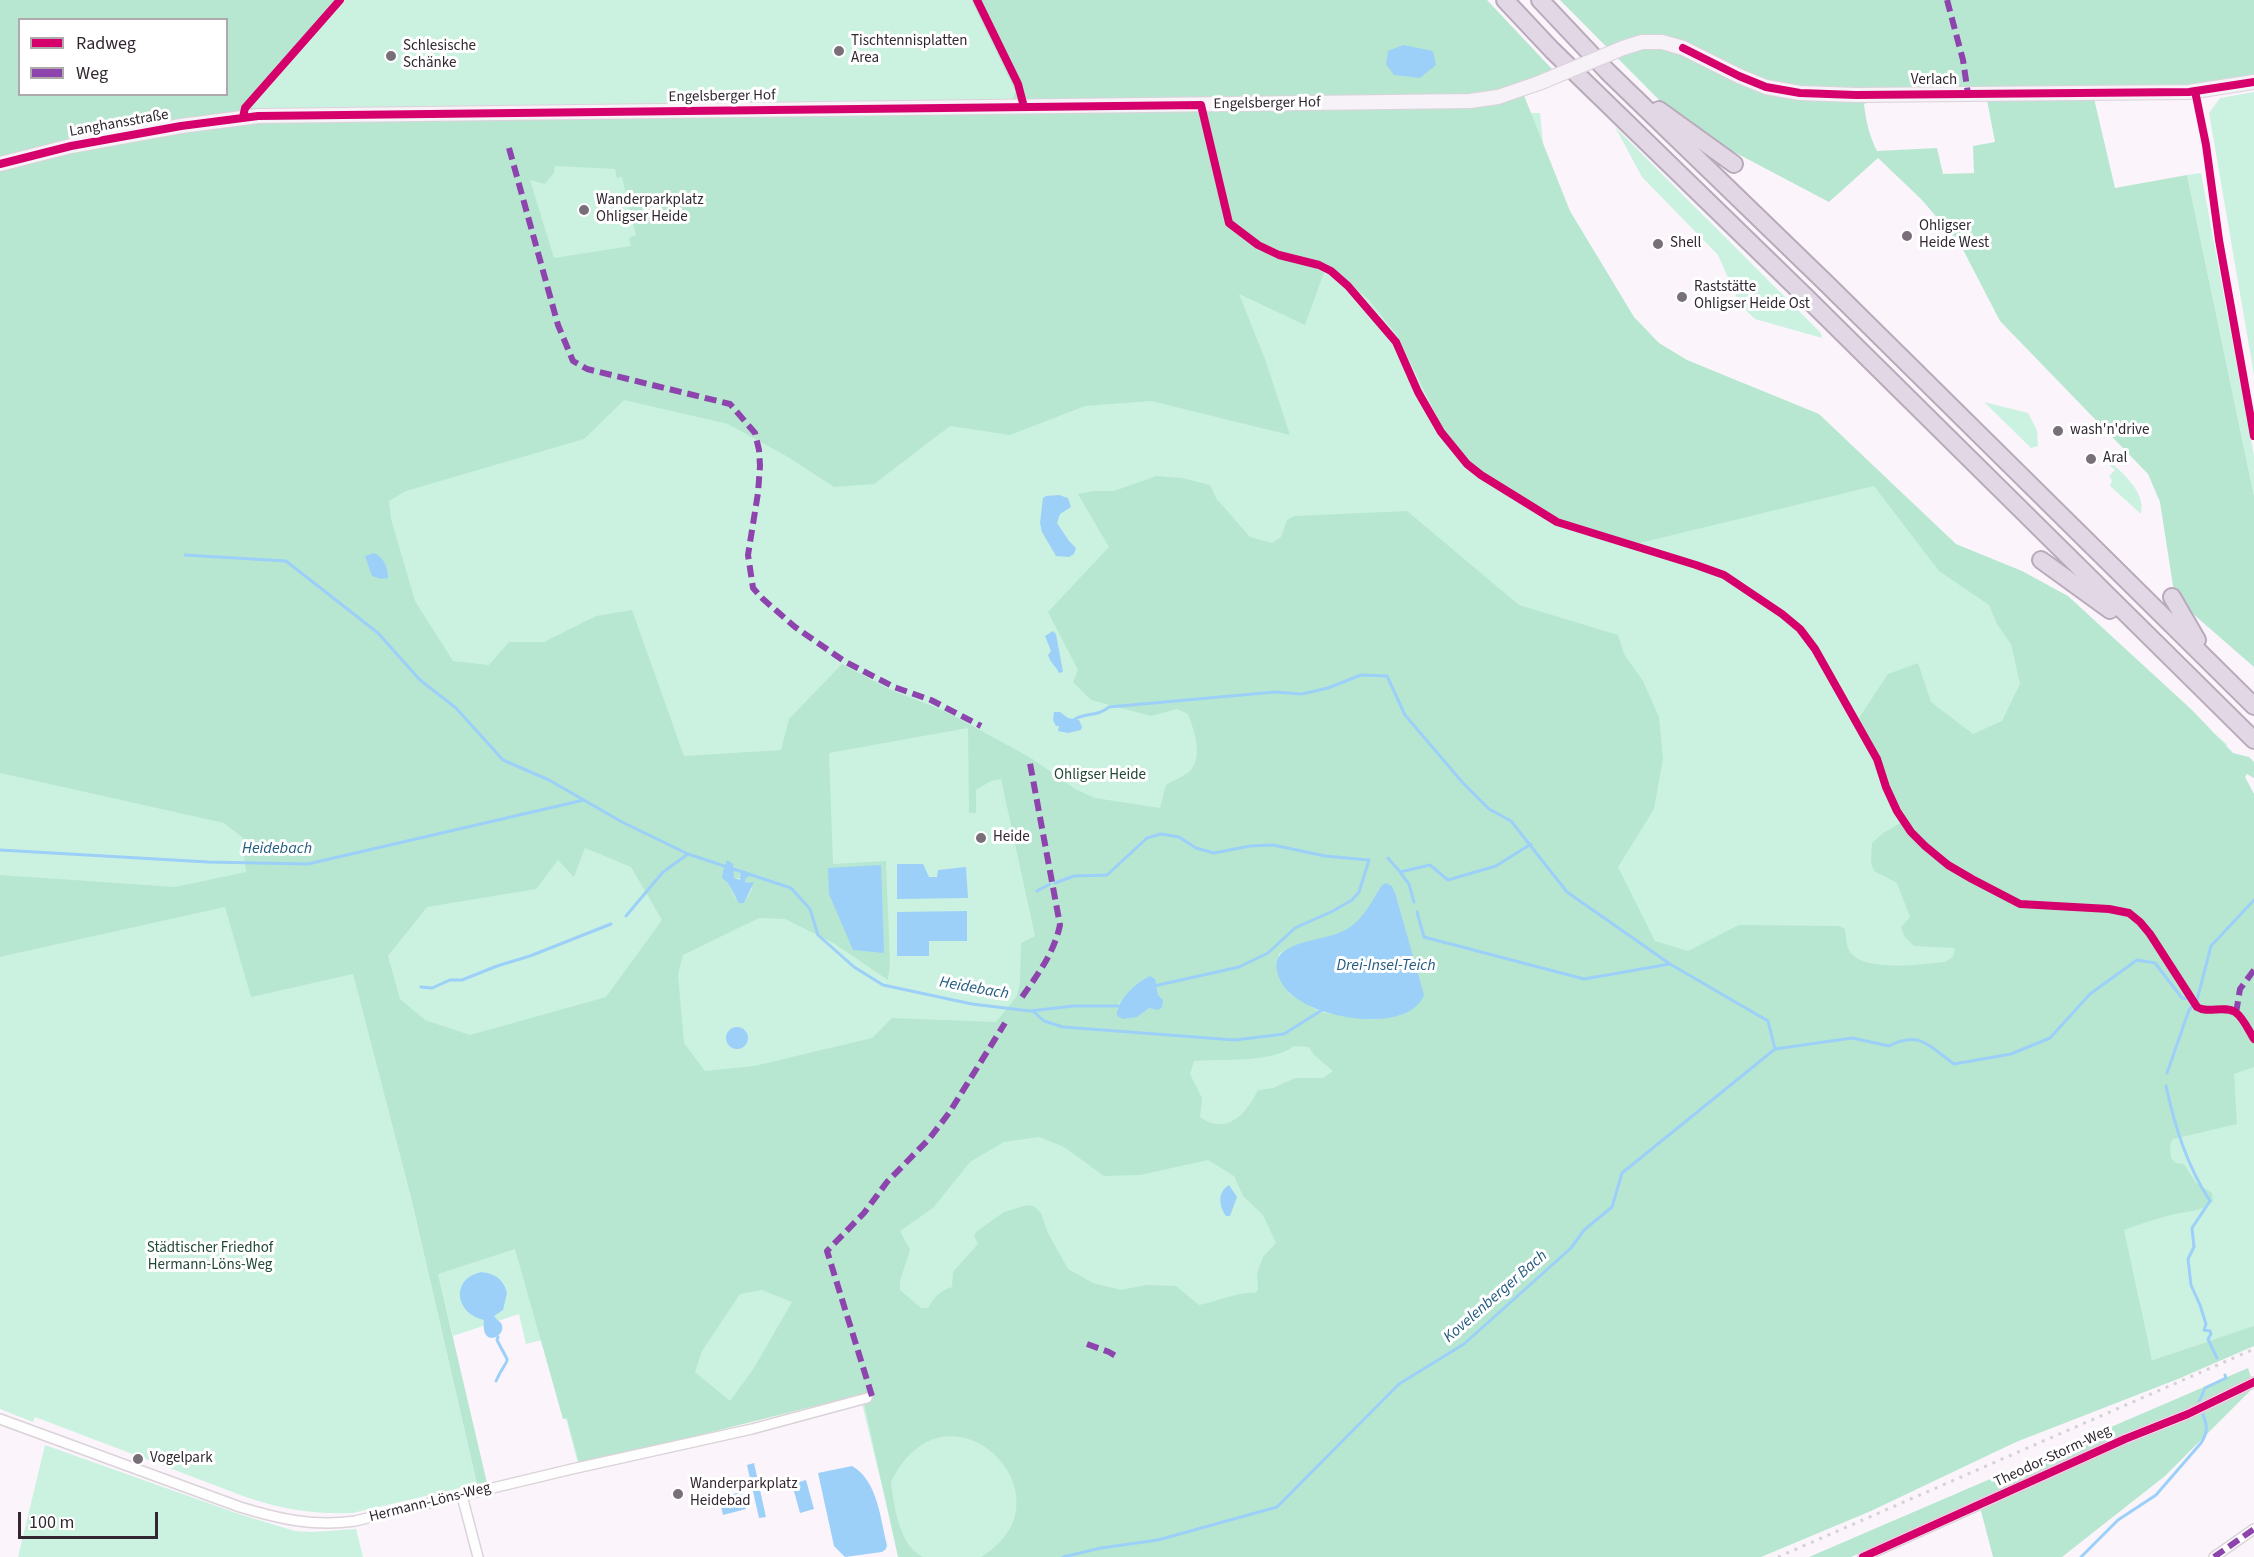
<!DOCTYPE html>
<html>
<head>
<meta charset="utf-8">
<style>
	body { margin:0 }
	#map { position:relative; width:2254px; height:1557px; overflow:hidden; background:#fbf5fb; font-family:"Source Sans 3",sans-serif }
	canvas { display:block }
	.legend { position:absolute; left:18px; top:18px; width:210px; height:78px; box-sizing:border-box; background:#fff; border:2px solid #ada9ad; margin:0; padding:8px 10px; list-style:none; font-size:18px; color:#322731 }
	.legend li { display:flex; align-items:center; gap:12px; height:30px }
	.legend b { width:30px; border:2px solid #ada9ad }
	.scale { position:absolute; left:18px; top:1512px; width:140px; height:27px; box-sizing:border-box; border:3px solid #322731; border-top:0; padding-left:8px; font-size:18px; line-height:21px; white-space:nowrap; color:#322731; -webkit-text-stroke:4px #fff; paint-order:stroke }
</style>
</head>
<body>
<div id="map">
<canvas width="2254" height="1557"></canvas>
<ul class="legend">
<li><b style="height:8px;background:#d6006c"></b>Radweg</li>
<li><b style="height:8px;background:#8e44ad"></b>Weg</li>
</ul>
<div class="scale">100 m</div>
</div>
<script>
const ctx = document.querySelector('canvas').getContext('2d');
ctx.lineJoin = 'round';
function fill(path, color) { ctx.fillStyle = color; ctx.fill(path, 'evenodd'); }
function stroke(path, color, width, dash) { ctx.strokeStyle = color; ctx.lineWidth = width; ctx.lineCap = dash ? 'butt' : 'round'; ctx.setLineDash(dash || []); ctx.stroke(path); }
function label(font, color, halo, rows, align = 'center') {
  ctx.font = font + ' "Source Sans 3",sans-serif'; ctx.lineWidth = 6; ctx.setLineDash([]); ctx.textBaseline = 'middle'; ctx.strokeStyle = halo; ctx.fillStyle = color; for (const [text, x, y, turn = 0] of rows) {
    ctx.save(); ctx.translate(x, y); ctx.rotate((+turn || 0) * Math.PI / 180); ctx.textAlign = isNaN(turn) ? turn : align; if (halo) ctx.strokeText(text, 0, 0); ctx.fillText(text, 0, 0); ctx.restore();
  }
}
fill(new Path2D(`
	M346,0H971L1015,91L1012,101L494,108H248Z
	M2254,92V375L2209,113L2220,98Z
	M1540,113L1546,172L1585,317L1874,486L1882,495L2184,709L2227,744L2223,754L2254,820V1331L2209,1341L2152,1360L2151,1356L1711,1557H899L860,1395L578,1463L566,1419H563L542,1340L526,1344L519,1314L453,1336L389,1075L355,981L412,1202L477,1484L353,1513C311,1514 283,1510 243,1496L35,1417L33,1422L0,1409V957L202,911L0,950V300L227,126Z
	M1615,127L1821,333L1822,338L1755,319L1740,305L1718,255L1642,177Z
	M2201,173L2254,456V496L2187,175Z
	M1984,402L2028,413L2037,430L2038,446L2031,448Z
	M2107,459C2122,473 2146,491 2141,514L2110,486L2112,480L2109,476L2115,470L2105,461Z
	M45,1445L239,1514L295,1531L312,1532L356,1529L363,1557H18Z`), '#cbf2e0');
fill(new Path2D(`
	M0,0H345L249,108H494L1012,101L1015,91L971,0H1487L1552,69L1521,84L1525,98L1570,211L1634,317L1659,343L1687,360L1819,414L1956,544L2022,571L2068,596L2192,710L2233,753L2249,757L2254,762V778L2247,774L2245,777L2254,794V1067L2234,1074L2237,1124L2173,1139L2170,1144L2171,1158L2176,1163L2184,1164L2196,1183L2212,1193L2213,1201C2203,1212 2185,1211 2171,1215C2156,1219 2139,1224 2124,1230L2152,1360L2254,1326V1346L2178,1379L2016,1442L1871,1511L1761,1557H981C1080,1498 947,1367 891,1482C894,1505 899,1546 923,1557H898L862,1394L684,1439L579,1463L567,1418L563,1419L515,1249L438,1274L487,1483L477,1484L412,1202L353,974L251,997L225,907L0,957V875L175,887L246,872L242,837L224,823L0,773ZM20,20H226V94H20ZM555,166L615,169L617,178L622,177L636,235L629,238L631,246L554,258L530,180L545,184L554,173ZM1327,264L1369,300L1397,335L1446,435L1472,464L1551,516L1636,544L1874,486L1939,571L1989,605L1997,624L2011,644L2020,684L2002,721L1973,734L1931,702L1918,663L1888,674L1859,718L1880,760L1890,790L1907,819L1883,833L1872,843L1871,863L1874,871L1897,883L1910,917L1901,927L1904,936L1914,946L1954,948L1955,951L1952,958L1944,962C1921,964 1859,974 1848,948C1846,942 1846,935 1845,929L1839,926L1739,925L1688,951L1655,941L1618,867L1654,809L1663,759L1659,717L1643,681L1624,654L1618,635L1519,605L1407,511L1294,516L1287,520L1281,537L1272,543L1250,537L1216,498L1210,485L1182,478L1156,476L1114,491H1094L1078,494L1109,547L1048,612L1078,670L1073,682L1091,700L1151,716L1177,709L1188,714C1194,730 1203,755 1191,770C1185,776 1173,781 1166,785L1160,808L1095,798L1075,789L1031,758L945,711L891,690L842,664L789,719L781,750L684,756L632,610L596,616L544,642H509L489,665L453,661L415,601L391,519L389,501L406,491L584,439L624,400L728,424L788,457L834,487L874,484L950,426L1010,435L1085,406L1151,401L1290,435L1265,359L1239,294L1305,325ZM968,728L969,813H976V790L991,781L1001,779L1035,936L1021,943L1020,983L1017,996L996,1022L892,1018L872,1038L754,1066L705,1071L684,1043L678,974L683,955L759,918L785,919L835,944L888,980L890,963L886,861L833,864L829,753ZM585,848L631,867L662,920L606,997L470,1035L425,1020L400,999L388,956L427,907L536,889L558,860L574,877ZM732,873L734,878H745L746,883L753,888L744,903L735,898L728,883ZM1381,886L1396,896L1407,936L1374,1020L1320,1012L1289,994L1278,954C1303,938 1340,941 1361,919C1369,910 1375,896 1381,886ZM1157,985L1158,1010L1149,1008L1145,1010H1117L1118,1004L1132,988ZM1294,1046L1309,1047L1314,1055L1333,1071L1323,1078H1295L1273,1088L1258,1090C1246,1114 1227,1136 1200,1117L1202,1098L1190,1074L1194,1061C1221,1059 1273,1063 1294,1046ZM1039,1137L1064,1147L1104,1176L1140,1175L1208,1160L1234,1176L1243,1196L1263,1215L1276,1243L1263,1257L1257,1273L1258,1290L1255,1293C1242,1291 1214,1302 1199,1305L1176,1286L1146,1285L1121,1290L1093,1283L1068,1269L1048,1233L1041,1213L1035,1207L1027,1205L1004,1212L977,1231L974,1236L978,1244L953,1272L952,1287C940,1291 935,1296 928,1308H921L900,1290V1281L910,1250L900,1231L933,1208L970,1162L1004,1142ZM762,1290L792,1302L754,1368L730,1401L695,1372L702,1351L740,1294Z
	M1560,0H2254V74L2186,86L2092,90L2115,188L2187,175L2254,496V667L2192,613L2173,586L2160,502L2148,474L2000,321L1960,244L1921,199L1878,158L1829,202L1717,143L1673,114ZM1987,100L1995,142L1973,146L1974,173L1943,174L1937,148L1877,151C1869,135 1866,121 1864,104L1869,102Z
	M2248,1368L2254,1387L2165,1476L2062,1557H1993L1981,1511L1977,1502L1851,1557H1809Z`), '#b7e7d1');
fill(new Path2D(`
	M1403,45L1433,51L1436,65L1420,78L1394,75L1386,64L1388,51Z
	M1059,495L1068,498L1071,507L1060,514L1057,523L1069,541L1076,548L1074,554L1069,557L1056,556L1042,532L1040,523L1043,498L1046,496Z
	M374,553C384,557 388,568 388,578L381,579L372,576L365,556Z
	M1053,631L1056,634L1063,672L1059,673C1056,666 1050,663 1048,655L1051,651L1045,636Z
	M1054,712H1060L1068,718L1079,720L1082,727L1081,730L1068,733L1058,731L1059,726H1056L1053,720Z
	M727,860L733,864L734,878L740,880L741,872L746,871L749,876L745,879L746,883L754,882L744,903H739L728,883L722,878L723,871Z
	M897,864H923L929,877H937L938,870L966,867L968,898L897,899Z
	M881,865L884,953L853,950L829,894L828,868Z
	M1386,883L1392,886L1396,896L1424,995C1408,1037 1302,1018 1283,985C1257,940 1317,944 1343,931C1362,922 1371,903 1381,886Z
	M967,911V941H929V956H897V912Z
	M1150,976L1155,979L1158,995L1163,1000L1162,1007L1158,1010L1149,1008L1137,1017L1123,1019L1117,1016C1116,1000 1137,982 1150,976Z
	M726 1038a11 11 0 1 1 22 0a11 11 0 1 1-22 0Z
	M1229,1185L1237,1197L1230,1216H1226C1219,1206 1217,1192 1229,1185Z
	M481,1272C495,1273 504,1280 507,1293L503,1310L494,1316C496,1319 499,1321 501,1323C509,1336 480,1350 484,1320C455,1314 450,1279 481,1272Z
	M754,1463L766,1517L759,1518L747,1465Z
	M852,1466C878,1481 880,1518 887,1545L886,1549L882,1552L845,1557L834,1546L818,1473Z
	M806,1480L814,1509L800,1513L792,1484Z
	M741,1492L746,1509L723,1515L719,1498Z`), '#9cd0f8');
stroke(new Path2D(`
	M185,555L286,561L378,633L420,680L456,708L503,760L549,780L622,822L688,854L791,888L810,909L818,935L854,967L883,985L972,1004L1030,1011L1073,1006H1120
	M1075,719C1086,713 1099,716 1109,707L1275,692L1302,694L1328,688L1361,675L1387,676L1405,715L1463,783L1489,809L1511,821L1567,892L1670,964L1768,1021L1775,1049L1852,1038L1889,1046C1920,1030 1929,1046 1954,1064L2011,1054L2050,1038L2090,994L2137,960L2155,963L2182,998L2197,1000
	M0,850L208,862L308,864L584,800
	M1388,858L1400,872L1430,865L1448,880L1496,866L1531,844
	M1400,872L1409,884L1414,902
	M1055,883L1074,876L1107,875L1147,838L1161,834L1179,837L1196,848L1214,853L1250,846L1273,845L1325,856L1369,860L1359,892L1352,900L1333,911L1295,928L1268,953L1239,967L1154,986
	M1037,891L1050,884
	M1417,912L1424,937L1584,979L1670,964
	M626,916L663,872L688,854
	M421,987L432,988L450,980H462L497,966L530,956L611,924
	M1033,1011L1044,1021L1063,1027L1235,1040L1284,1034L1322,1010
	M2167,1073L2189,1010L2197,1000L2211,946L2254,900
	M2166,1086C2175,1127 2187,1166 2210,1201L2192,1228L2194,1247L2188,1259L2191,1285L2200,1305L2206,1324L2204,1330L2210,1331L2211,1334L2208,1339L2217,1358
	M496,1381C509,1352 512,1370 497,1340L498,1337
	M2199,1402L2205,1388L2226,1378L2225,1375
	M1063,1557L1101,1548L1158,1540L1277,1507L1399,1384L1464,1344L1571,1248L1584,1230L1612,1207L1622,1173L1775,1049
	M2081,1557L2118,1520L2156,1495L2201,1443C2209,1431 2207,1425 2202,1412`), '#9cd0f8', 3);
const street = new Path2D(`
	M0,1419L240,1507C279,1519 314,1527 355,1521L572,1469L752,1429L867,1398
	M462,1496L478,1557
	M1863,1557L2125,1439L2188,1414L2254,1382
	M2214,1557L2254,1529`);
const secondary = new Path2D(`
	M1623,48L1642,42H1662L1683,48L1739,76L1766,87L1800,93L1856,95L2189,92L2254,82
	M0,164L71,146L181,126L258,116L1470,101L1498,97L1539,83`);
const highway = new Path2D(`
	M1505,0L1552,50L1806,297L2254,740
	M1540,0L1608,72L1828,285L2254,706
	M1659,110L1734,164
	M2041,560L2110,610
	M2172,597L2197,640`);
stroke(street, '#dbd2da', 12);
stroke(secondary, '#dbd2da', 16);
stroke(highway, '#b8aabb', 20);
stroke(street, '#fefefe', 9);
stroke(secondary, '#f6f2f7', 14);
stroke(highway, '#e2d8e5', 16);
stroke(new Path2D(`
	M1778,1557L2254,1349`), '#d4d2d4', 3, [3, 6]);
const secondaryBridge = new Path2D(`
	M1539,83L1623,48`);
stroke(secondaryBridge, '#dbd2da', 16, []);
stroke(secondaryBridge, '#f6f2f7', 14);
stroke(new Path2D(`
	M1947,0L1963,60L1968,94
	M509,148L558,325L573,361L587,369L730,404L755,433L759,450L760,466L758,493L748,555L753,588L763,599L795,627L844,661L894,687L931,700L981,726
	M1022,997C1038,974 1054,953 1060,925L1029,758
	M2236,1013L2240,989L2254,970
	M1087,1344L1109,1352L1119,1358
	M872,1396L827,1251L864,1213L887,1182L929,1139L949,1113L1005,1023
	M2214,1557L2254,1529`), '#8e44ad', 6, [12, 6]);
stroke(new Path2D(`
	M977,0L1018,84L1024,107
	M1683,48L1739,76L1766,87L1800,93L1856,95L2189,92L2254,82
	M2195,91L2206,145L2219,240L2254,436
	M243,117L245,108L340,0
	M0,164L71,146L181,126L258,116L1201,105L1229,223L1258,245L1279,255L1319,265L1331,271L1348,286L1396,342L1418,392L1441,432L1467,464L1481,475L1557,522L1696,565L1724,575L1782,614L1800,629L1815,649L1877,759L1886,787L1897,811L1911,832L1925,846L1948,865L1972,879L2020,904L2109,909L2129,913L2140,922L2150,934L2197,1007C2208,1014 2224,1005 2235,1012C2243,1017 2249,1031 2254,1039
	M1863,1557L2125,1439L2188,1414L2254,1382`), '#d6006c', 8);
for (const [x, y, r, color] of [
	[839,51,6,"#786f78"],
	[391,56,6,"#786f78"],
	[584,210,6,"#786f78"],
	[1907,236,6,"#786f78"],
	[1658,244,6,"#786f78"],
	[1682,297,6,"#786f78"],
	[2058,431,6,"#786f78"],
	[2091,459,6,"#786f78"],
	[981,838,6,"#786f78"],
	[138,1459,6,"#786f78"],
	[678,1494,6,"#786f78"]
]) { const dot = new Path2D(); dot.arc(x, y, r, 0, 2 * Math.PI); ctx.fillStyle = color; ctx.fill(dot); stroke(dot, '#fff', 2); }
label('15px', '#322731', '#fff', [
	["Tischtennisplatten",851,42],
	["Area",851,59],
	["Schlesische",403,47],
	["Schänke",403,64],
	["Wanderparkplatz",596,201],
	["Ohligser Heide",596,218],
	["Ohligser",1919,227],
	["Heide West",1919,244],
	["Shell",1670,244],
	["Raststätte",1694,288],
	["Ohligser Heide Ost",1694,305],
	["wash'n'drive",2070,431],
	["Aral",2103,459],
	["Heide",993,838],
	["Vogelpark",150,1459],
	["Wanderparkplatz",690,1485],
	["Heidebad",690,1502]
], 'left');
label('15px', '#322731', '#fff', [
	["Verlach",1934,81],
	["Engelsberger Hof",722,97,-1],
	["Engelsberger Hof",1267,104,-1],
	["Langhansstraße",119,124,-10],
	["Theodor-Storm-Weg",2053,1457,-25],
	["Hermann-Löns-Weg",430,1503,-14]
]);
label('15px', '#214836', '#fff', [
	["Ohligser Heide",1100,776],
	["Städtischer Friedhof",210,1249],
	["Hermann-Löns-Weg",210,1266]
]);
label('italic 16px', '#245c80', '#fff', [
	["Heidebach",277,849],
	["Drei-Insel-Teich",1386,966],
	["Heidebach",974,989,10],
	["Kovelenberger Bach",1496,1297,-41]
]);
</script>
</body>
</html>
